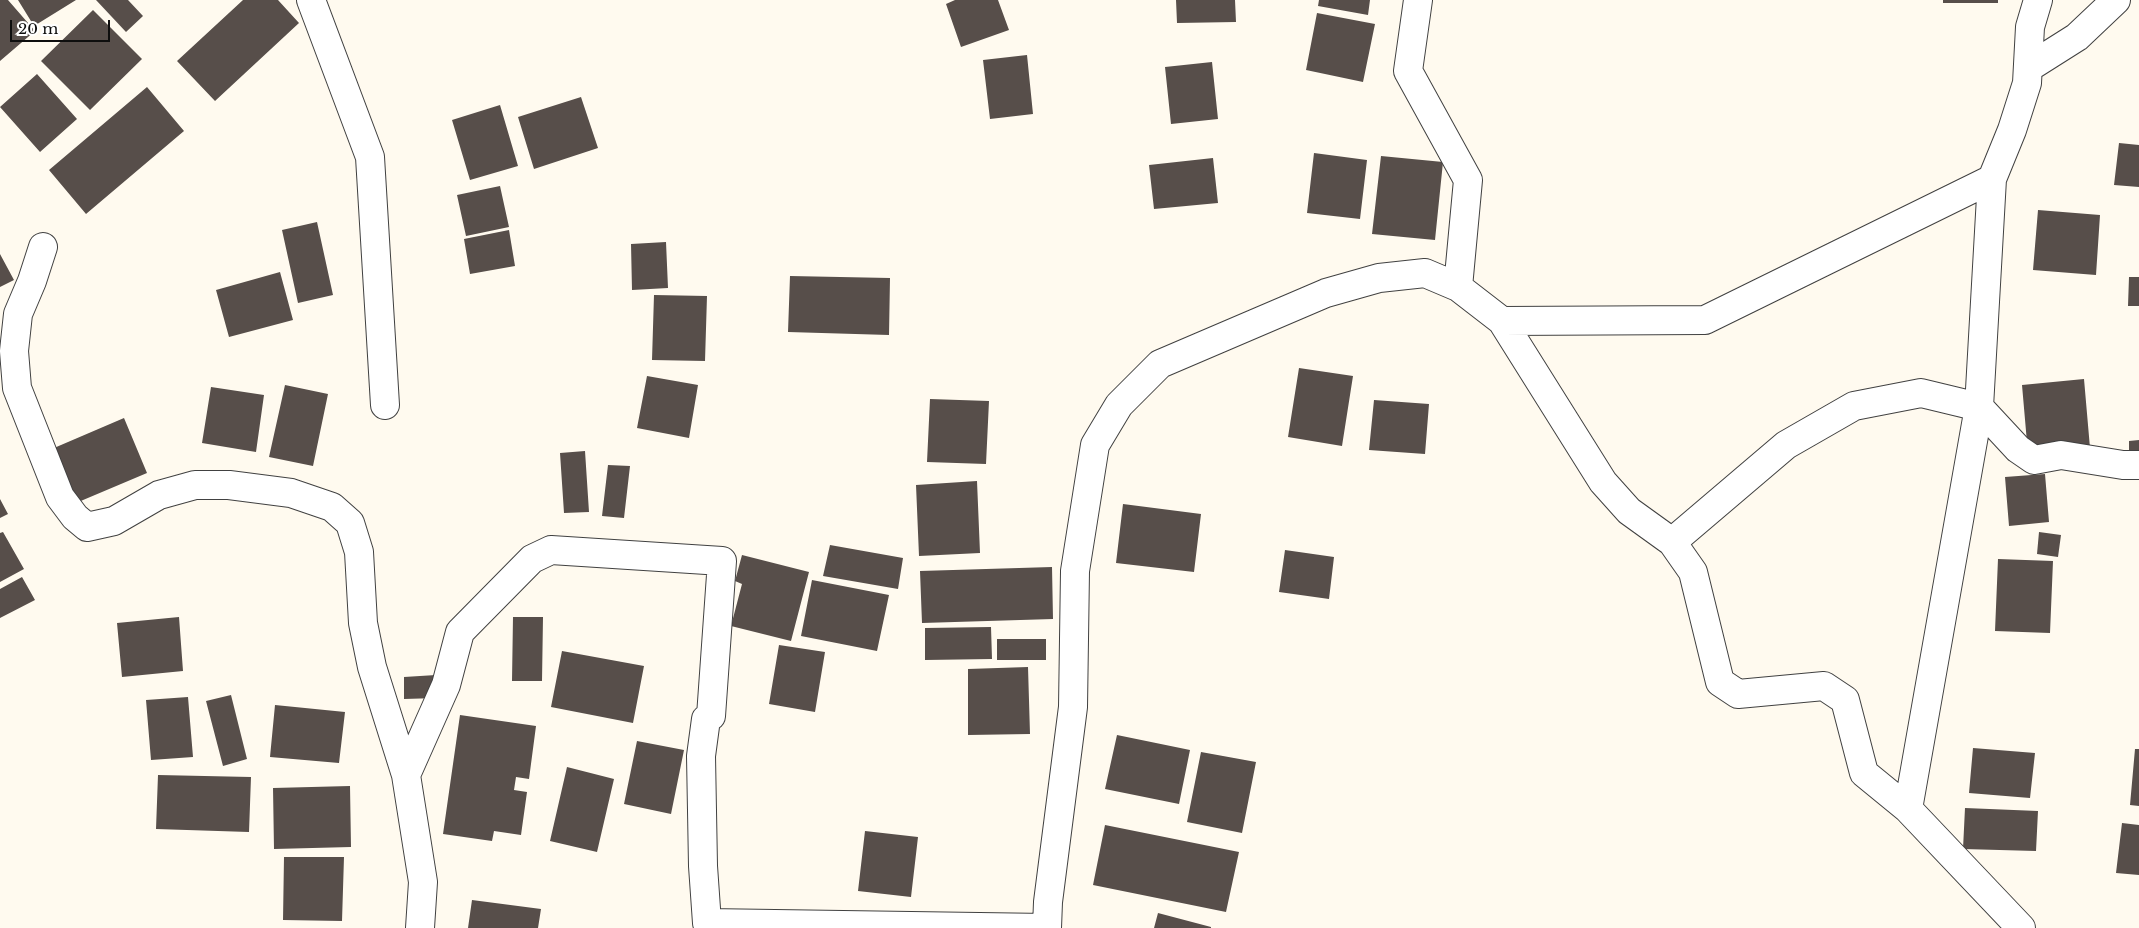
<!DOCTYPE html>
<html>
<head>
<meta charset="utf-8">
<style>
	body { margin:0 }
	#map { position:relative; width:2139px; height:928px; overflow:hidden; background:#fffaef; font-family:"Libre Baskerville",serif }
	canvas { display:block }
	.scale { position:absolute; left:10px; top:20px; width:100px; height:22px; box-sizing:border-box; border:2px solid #0e0e0e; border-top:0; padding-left:6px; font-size:15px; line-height:18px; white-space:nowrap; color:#0e0e0e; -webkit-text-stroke:4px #fff; paint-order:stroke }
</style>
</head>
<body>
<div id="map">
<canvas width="2139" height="928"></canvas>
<div class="scale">20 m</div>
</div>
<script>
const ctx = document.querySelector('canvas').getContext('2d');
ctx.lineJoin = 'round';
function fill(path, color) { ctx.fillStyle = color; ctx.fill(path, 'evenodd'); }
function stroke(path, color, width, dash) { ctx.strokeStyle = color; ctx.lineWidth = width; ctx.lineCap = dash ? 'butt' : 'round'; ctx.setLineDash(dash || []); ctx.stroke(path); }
fill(new Path2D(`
	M0,0H8L35,31L0,61Z
	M18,0H76L34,26Z
	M96,0H128L143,16L126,32Z
	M243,0H278L299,23L215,101L177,61Z
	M955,0H998L1009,30L961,47L946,4Z
	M1176,0H1235L1236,22L1177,23Z
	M1319,0H1370L1368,15L1318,6Z
	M1943,0H1998V3H1943Z
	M93,10L142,59L90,110L41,61Z
	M1317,13L1375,24L1363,82L1306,70Z
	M1027,55L1033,114L990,119L983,60Z
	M1212,62L1218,119L1171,124L1165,67Z
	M37,74L77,119L40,152L0,107Z
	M147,87L184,131L86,214L49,170Z
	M581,97L598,148L534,169L518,117Z
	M500,105L518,166L470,180L452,120Z
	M2119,143L2139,145V187L2114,185Z
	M1314,153L1367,160L1360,219L1307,213Z
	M1381,156L1443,162L1435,240L1372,234Z
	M1213,158L1218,203L1154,209L1149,165Z
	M500,186L509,227L466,236L457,195Z
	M2038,210L2100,215L2096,275L2033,270Z
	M317,222L333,295L298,303L282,230Z
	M509,230L515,266L470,274L464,239Z
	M666,242L668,288L632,290L631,244Z
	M0,254L14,280L0,287Z
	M280,272L293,320L229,337L216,290Z
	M790,276L890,278L889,335L788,332Z
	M2129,277H2139V306H2128Z
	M654,295L707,296L705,361L652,360Z
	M1299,368L1353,376L1342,446L1288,437Z
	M647,376L698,385L689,438L637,428Z
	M2084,379L2090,448L2028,454L2022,385Z
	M285,385L328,394L313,466L269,457Z
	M211,387L264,395L256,452L202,443Z
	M930,399L989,401L986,464L927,462Z
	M1374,400L1429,404L1425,454L1369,450Z
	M124,418L147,473L76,503L54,448Z
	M2139,440V455H2129V441Z
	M585,451L589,512L564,513L560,453Z
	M608,465L630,466L624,518L602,516Z
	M2045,474L2049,522L2009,526L2005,477Z
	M977,481L980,553L919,556L916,485Z
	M0,499L8,514L0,518Z
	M1123,504L1201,514L1194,572L1116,563Z
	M3,532L24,569L0,582V533Z
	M2039,532L2061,535L2058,557L2037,554Z
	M830,545L903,558L898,589L823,576Z
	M1285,550L1334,557L1329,599L1279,592Z
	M742,555L809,572L791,641L731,626L742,584L735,581Z
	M1998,559L2053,561L2050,633L1995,631Z
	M1052,567L1053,619L922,623L920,571Z
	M22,577L35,600L0,618V589Z
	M812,580L889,595L877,651L801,636Z
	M179,617L183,671L122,677L117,623Z
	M513,617H543L542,681H512Z
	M991,627L992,659L925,660V628Z
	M997,639H1046V660H997Z
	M779,645L825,652L815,712L769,704Z
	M562,651L644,666L633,723L551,707Z
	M1028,667L1030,734L968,735V669Z
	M436,675L437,698L404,699V677Z
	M231,695L247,759L223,766L206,701Z
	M188,697L193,757L151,760L146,700Z
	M275,705L345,712L339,763L270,757Z
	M460,715L536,726L529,779L516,777L514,790L527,792L521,835L494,831L492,841L443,834Z
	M1117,735L1190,750L1179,804L1105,789Z
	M637,741L684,750L671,814L624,804Z
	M1973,748L2035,753L2030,798L1969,793Z
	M2135,749H2139V806L2130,805Z
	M1201,752L1256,762L1242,833L1187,822Z
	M567,767L614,779L597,852L550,841Z
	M158,775L251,777L249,832L156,829Z
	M350,786L351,847L274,849L273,788Z
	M1965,808L2038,811L2036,851L1963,849Z
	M2122,823L2139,825V875L2116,873Z
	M1105,825L1239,852L1226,912L1093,885Z
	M865,831L918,837L911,897L858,891Z
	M284,857H344L342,921L283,920Z
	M472,900L541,909L538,928H468Z
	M1158,913L1211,927V928H1154Z`), '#574e4a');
const minor = new Path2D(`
	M311,0L370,157L385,405
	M1418,0L1408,71L1468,180L1458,287
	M2028,68L2077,37L2116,0
	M43,247L32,281L18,314L14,351L17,388L60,497L75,517L87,527L114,521L159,495L195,485H229L291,493L332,507L350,523L359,552L363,623L372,667L406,775L423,882L420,928
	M1502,321L1705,320L1992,179
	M1672,542L1786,445L1854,406L1921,393L1979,407L2018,449L2034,460L2061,455L2123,465H2139
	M406,775L446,685L460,632L532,559L551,550L722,561L711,716L706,719L701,756L703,866L707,923L1047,928
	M1908,809L1979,407L1992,179L2012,130L2027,83L2030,27L2038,0
	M1047,928L1048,902L1073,707L1075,571L1095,445L1119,405L1160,364L1326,293L1379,278L1425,273L1458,287L1502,321L1603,482L1629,511L1672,542L1693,572L1720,682L1738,694L1824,686L1845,700L1864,773L1908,809L2021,928`);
stroke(minor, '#414141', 30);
stroke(minor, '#fff', 28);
</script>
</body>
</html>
